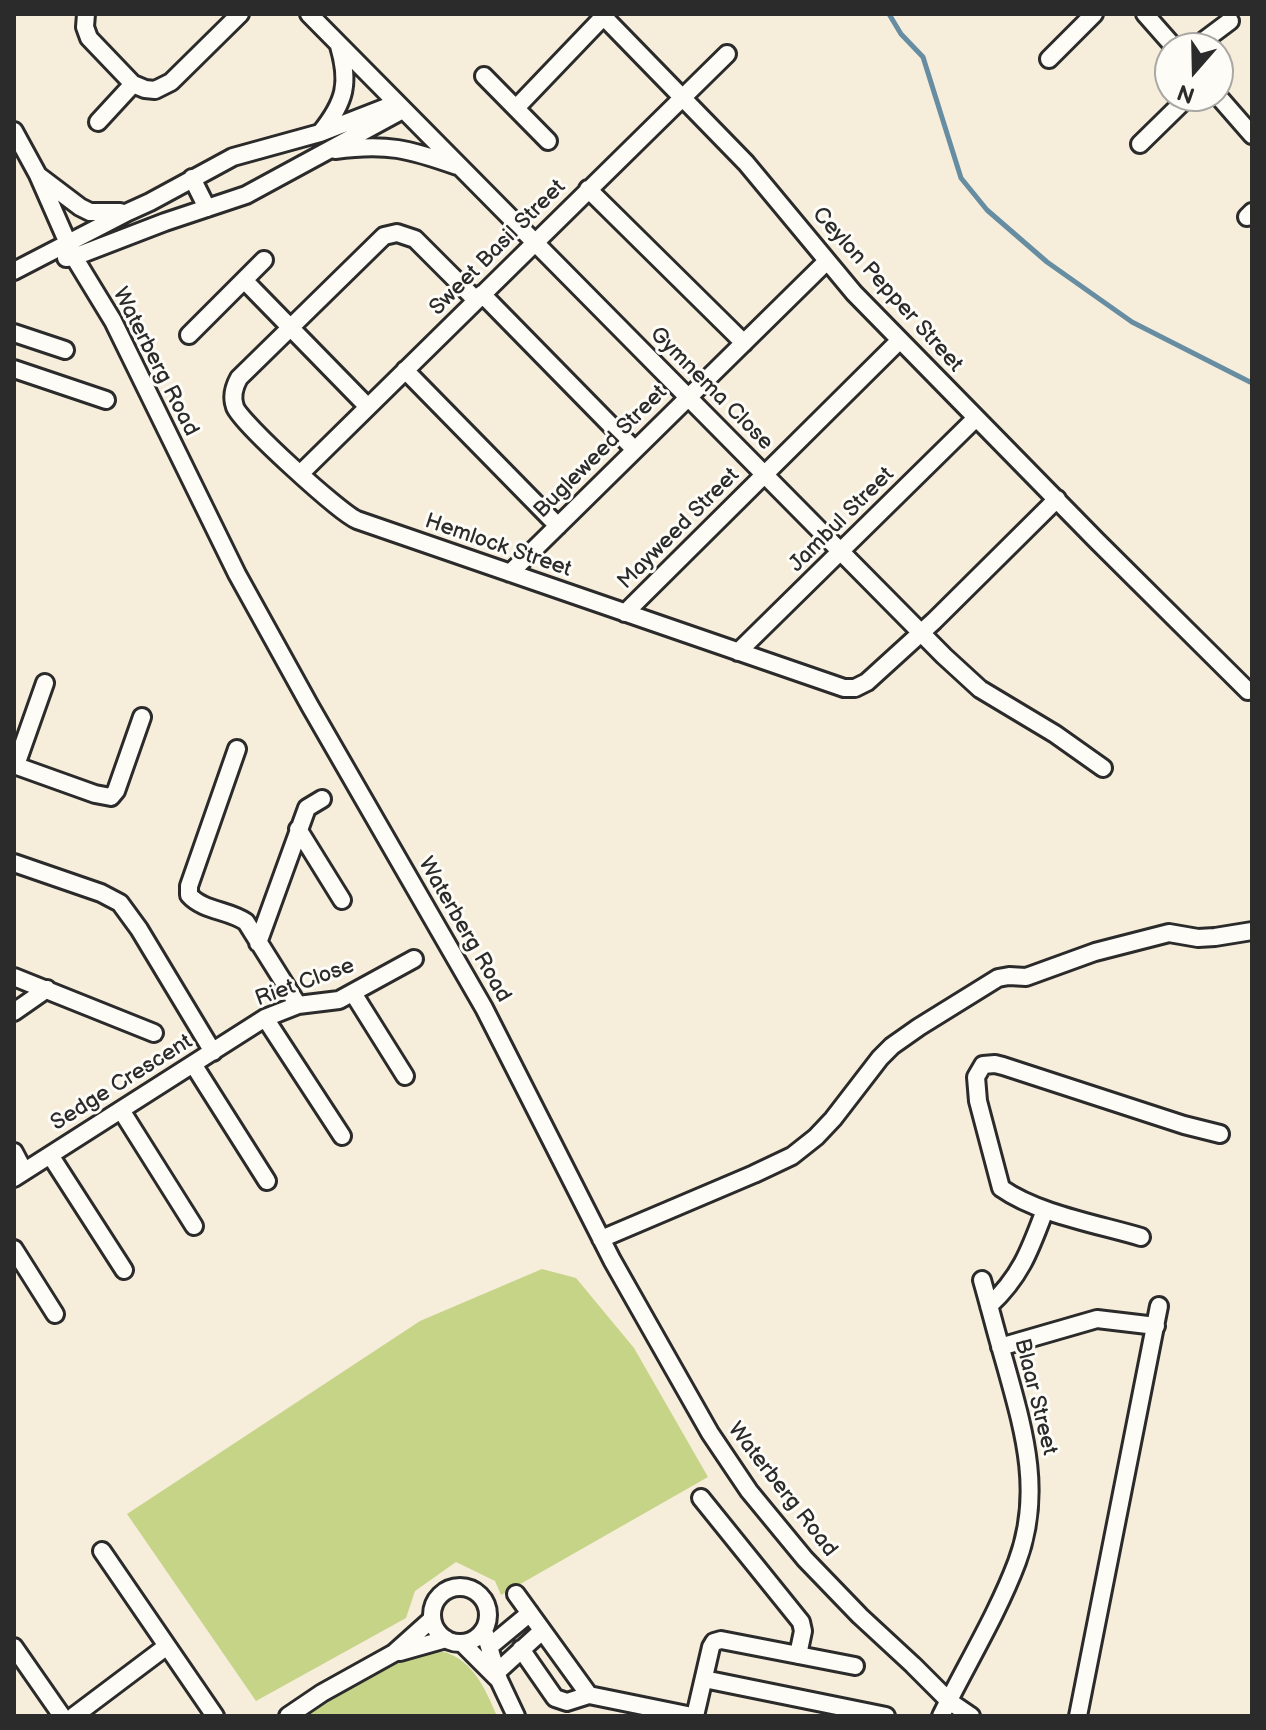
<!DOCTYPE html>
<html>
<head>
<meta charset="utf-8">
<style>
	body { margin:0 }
	#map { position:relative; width:1266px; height:1730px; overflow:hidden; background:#f6eddb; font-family:"Balsamiq Sans",sans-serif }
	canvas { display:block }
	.frame { position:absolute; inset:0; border:16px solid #2b2b2b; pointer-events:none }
	.north { position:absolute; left:1154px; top:32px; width:80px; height:80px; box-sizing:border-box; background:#fdfcf7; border:2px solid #a9a8a5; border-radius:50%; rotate:200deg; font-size:22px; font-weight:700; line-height:32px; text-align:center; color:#2b2b2b }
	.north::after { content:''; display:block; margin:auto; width:28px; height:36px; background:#2b2b2b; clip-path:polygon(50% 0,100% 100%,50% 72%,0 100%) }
</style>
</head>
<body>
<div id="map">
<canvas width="1266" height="1730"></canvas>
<div class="frame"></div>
<div class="north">N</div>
</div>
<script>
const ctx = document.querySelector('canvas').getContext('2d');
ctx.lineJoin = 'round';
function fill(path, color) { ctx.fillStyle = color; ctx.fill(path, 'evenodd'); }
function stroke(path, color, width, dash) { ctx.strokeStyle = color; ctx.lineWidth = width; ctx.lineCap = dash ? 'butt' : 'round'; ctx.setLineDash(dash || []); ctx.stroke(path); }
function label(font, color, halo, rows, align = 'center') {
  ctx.font = font + ' "Balsamiq Sans",sans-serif'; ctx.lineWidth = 6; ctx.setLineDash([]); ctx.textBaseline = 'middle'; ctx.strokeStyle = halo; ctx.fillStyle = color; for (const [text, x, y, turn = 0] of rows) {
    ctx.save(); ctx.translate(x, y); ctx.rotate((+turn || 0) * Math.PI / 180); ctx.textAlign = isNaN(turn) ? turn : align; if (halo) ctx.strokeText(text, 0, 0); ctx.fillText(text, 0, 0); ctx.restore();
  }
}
fill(new Path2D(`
	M542,1269L576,1278L634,1348L708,1477L501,1595L495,1581L456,1562L415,1591L406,1618L256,1701L127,1514L420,1321Z
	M433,1650C439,1651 447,1652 452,1655C476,1666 487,1693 497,1716H306L400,1656Z`), '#c6d488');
stroke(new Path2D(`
	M889,14L901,34L923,57L961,178L987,210L1047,262L1132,322L1250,382`), '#668da1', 5);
const minor = new Path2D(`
	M86,14L85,27L89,38L133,84L145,89L155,90L171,82L240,14
	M309,14L944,656L980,689L1055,734L1103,768
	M601,14L746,163L854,293L1097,541L1248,691
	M1145,14L1175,48
	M1194,48L1230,21
	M1049,59L1094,14
	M484,76L548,141
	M1218,96L1252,135
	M516,108L606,14
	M98,122L133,84
	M14,131L38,175L74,257L113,321L237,574L310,706L484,1008L612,1260L710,1433L749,1491L805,1559L860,1616L913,1665L949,1701L971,1716
	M321,132C345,102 350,83 339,46
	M1140,144L1189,96
	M335,150C387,143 409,149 457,166
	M39,176L80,207L90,212H120
	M192,178L207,208
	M588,189L744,343
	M1247,217L1252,212
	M66,258L74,257L165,222L246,195L399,112
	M14,271L128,212L150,202L233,157L320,133L397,103
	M244,280L368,407
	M482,294L635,450
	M476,300L415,239L397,233L384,236L239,378C234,387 231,396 235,407C241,423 339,512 357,520L844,688H855L867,682L934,621L1057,499
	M14,333L65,350
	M189,335L264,260
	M14,369L106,400
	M405,370L558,526
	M300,474L727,54
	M510,573L827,261
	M625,613L900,340
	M738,652L976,418
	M237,749L189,886V895C203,911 229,910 246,922L298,1005
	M14,765L95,794L111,797L116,791L142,717
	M16,765L45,683
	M298,829L342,900
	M14,863L101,893L120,903L139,929L213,1052
	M258,943L307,808L322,799
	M14,977L154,1033
	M353,993L405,1076
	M14,1012L47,989
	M265,1018L342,1136
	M193,1064L267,1181
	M121,1110L194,1226
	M14,1152L24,1171
	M50,1155L124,1270
	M14,1178L265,1018L298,1005L339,1000L414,959
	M1141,1237C1097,1224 1038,1214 1001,1188L978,1101L976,1077L983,1065L995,1064L1003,1066L1184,1125L1220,1134
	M601,1239L754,1174L792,1156L816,1137L833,1119L880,1058L892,1046L919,1027L998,978L1009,976L1026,977L1095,952L1169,933L1198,938L1215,937L1252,931
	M14,1249L55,1314
	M989,1306C1021,1276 1030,1250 1045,1210
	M1000,1347L1097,1319L1156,1326
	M701,1498L801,1622L803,1631L798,1655
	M102,1551L215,1716
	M432 1615a28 28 0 1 1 56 0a28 28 0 1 1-56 0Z
	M516,1594L589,1695L692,1716
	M484,1630L499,1680L516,1716
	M462,1643L498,1679
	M14,1647L62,1716
	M489,1647L530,1613
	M521,1649L555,1698L567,1702L589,1695
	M400,1652L446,1639
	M497,1672L542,1631
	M704,1679L886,1716
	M74,1716L167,1646
	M288,1716L322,1693L394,1653L432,1619
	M695,1716L711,1647L714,1642L721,1640L855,1666
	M941,1716C966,1665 997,1615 1017,1562C1043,1493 1024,1431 1005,1363C997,1336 990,1308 982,1280
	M1078,1716L1159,1306`);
stroke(minor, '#2b2b2b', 22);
stroke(minor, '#fdfcf7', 16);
label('22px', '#2b2b2b', '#fdfcf7', [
	["Sweet Basil Street",498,248,-45],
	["Ceylon Pepper Street",887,290,48],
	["Waterberg Road",155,362,63],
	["Gymnema Close",711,389,45],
	["Bugleweed Street",601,452,-45],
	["Jambul Street",842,520,-45],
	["Mayweed Street",679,529,-45],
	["Hemlock Street",498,546,19],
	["Waterberg Road",464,930,60],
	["Riet Close",305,983,-20],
	["Sedge Crescent",122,1083,-32],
	["Blaar Street",1035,1397,76],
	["Waterberg Road",782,1490,52]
]);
</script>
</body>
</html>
